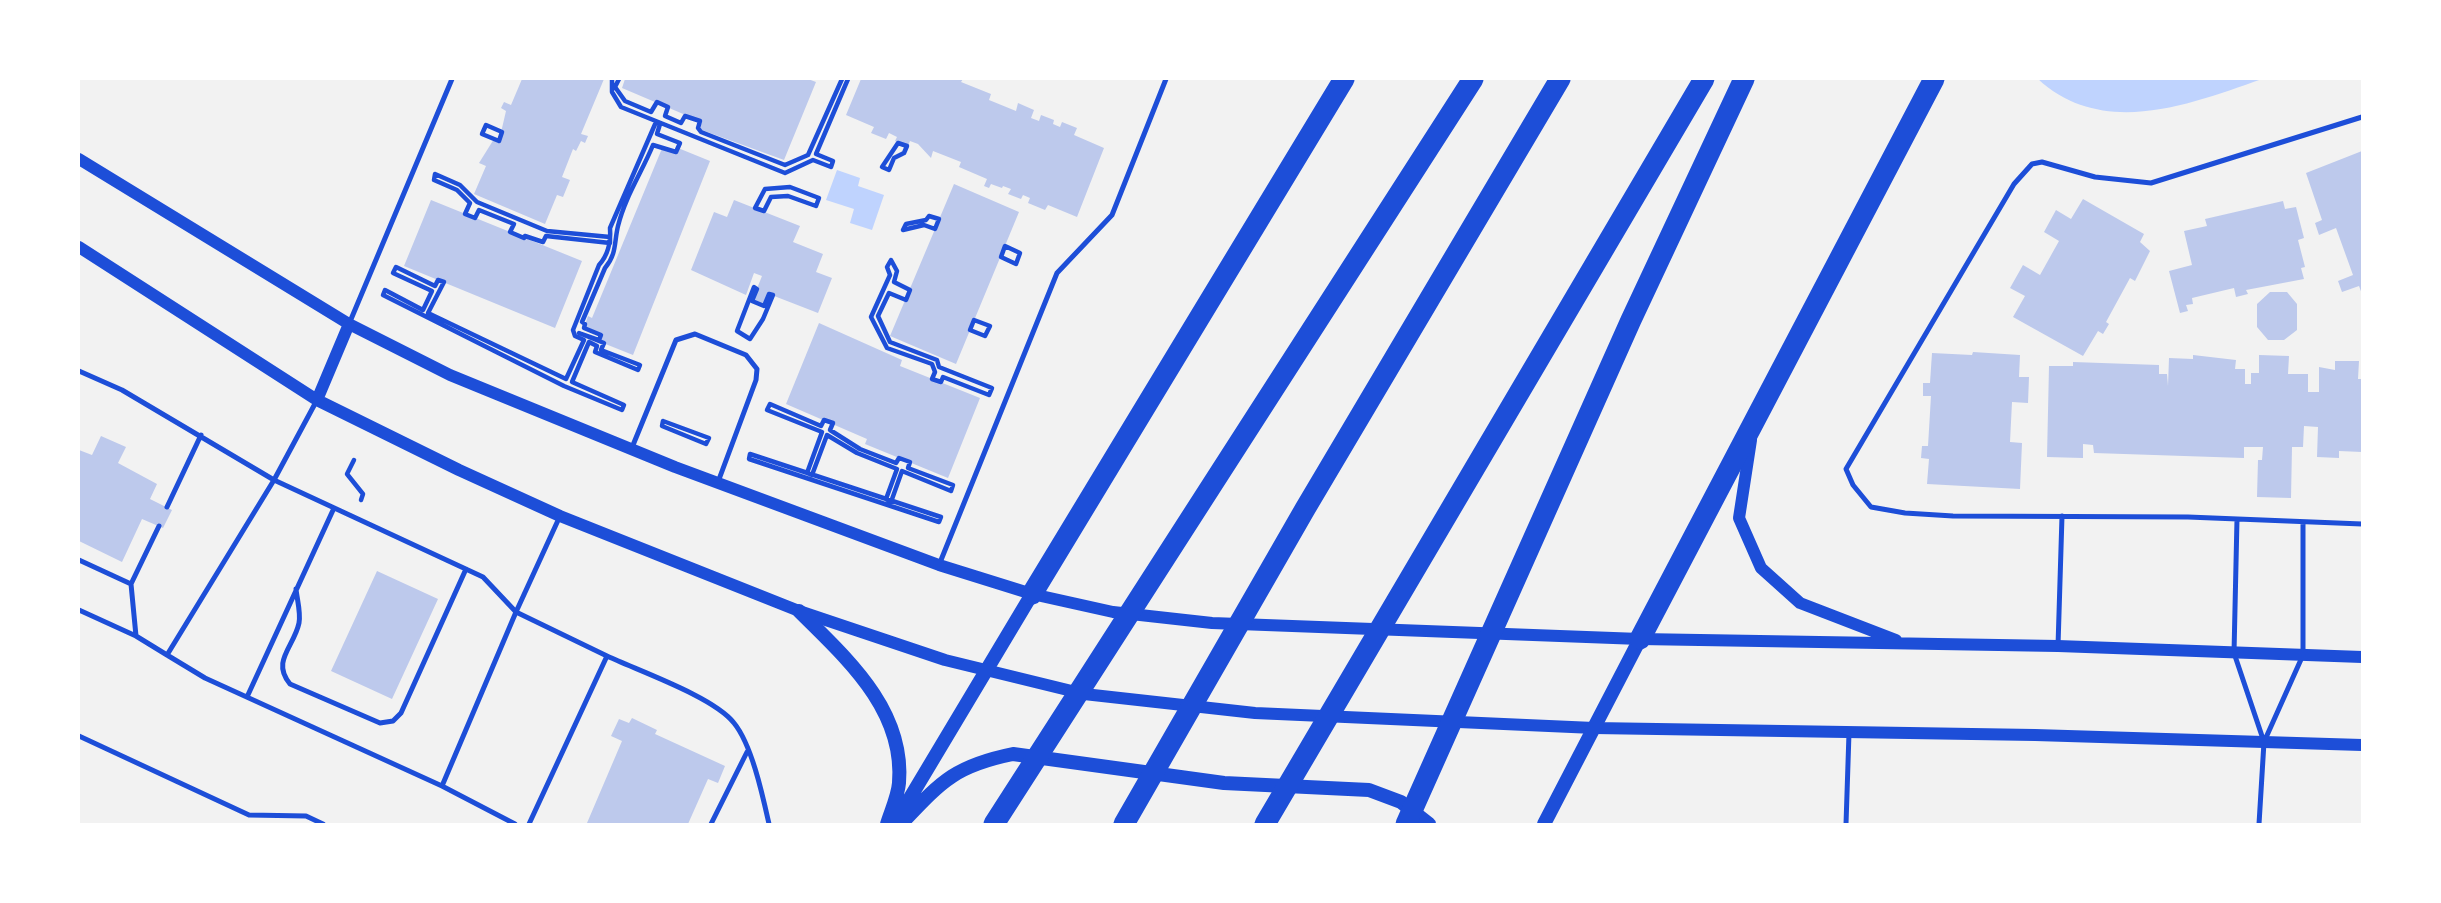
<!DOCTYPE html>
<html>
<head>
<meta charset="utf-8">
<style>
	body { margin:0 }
	#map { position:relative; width:2441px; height:903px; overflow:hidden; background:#f2f2f2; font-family:Bitter,serif }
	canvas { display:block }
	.frame { position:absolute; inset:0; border:80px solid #fff; pointer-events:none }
</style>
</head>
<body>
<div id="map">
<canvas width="2441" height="903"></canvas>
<div class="frame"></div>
</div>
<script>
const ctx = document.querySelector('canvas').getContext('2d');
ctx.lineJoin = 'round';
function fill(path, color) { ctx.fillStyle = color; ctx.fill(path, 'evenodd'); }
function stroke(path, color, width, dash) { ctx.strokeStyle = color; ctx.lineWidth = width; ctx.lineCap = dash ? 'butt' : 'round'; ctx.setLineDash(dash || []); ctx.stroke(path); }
fill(new Path2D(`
	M2038,79H2262C2191,104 2103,139 2038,79Z
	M837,170L860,178L858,186L884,195L872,230L850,223L854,209L826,200Z`), '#bfd3fe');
fill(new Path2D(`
	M522,79H604L581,134L588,136L585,143L581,141L576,151L573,149L562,177L570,180L563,197L557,195L545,224L474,194L486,166L479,163L494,139L499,141L506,111L501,108L504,102L511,105Z
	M625,79H808L816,82L784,160L699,129L702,122L622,88Z
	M861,79H963L961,82L991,94L989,100L1016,111L1018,103L1034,110L1031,118L1039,121L1041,115L1054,120L1053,124L1060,127L1062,122L1077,128L1074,135L1104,148L1077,217L1048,205L1045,210L1028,203L1030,198L1023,195L1021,199L1008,194L1011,189L1003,186L1002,188L991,184L989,188L984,186L987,179L959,167L961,162L933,151L931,158L918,144L910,141L908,146L895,141L897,137L889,133L886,139L871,133L874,127L846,115Z
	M663,146L676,152L678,148L710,161L633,355L598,341L601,335L584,328L588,316L592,318Z
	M2362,151V294L2359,286L2342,292L2338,281L2353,275L2336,228L2319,235L2315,223L2322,220L2306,173Z
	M954,184L1019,212L956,364L890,336Z
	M2083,199L2144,234L2140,242L2150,251L2135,281L2130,278L2106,322L2109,324L2103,334L2098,331L2083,356L2013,317L2025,296L2010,288L2023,265L2040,275L2059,241L2044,232L2056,210L2071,219Z
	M431,200L582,261L555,328L404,266Z
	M734,200L800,226L793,242L823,254L816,272L832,278L818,313L769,294L764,306L752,301L762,276L754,273L746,295L691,270L714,212L727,217Z
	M2283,201L2285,209L2296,207L2304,238L2298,240L2305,267L2301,268L2304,279L2246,290L2248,294L2236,297L2234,288L2192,298L2193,304L2186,305L2188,311L2180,313L2169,271L2192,265L2184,231L2207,226L2205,219Z
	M2270,292H2287L2297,304V330L2284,340H2268L2257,327V304Z
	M819,323L902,360L900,366L980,398L948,478L865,444L867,439L786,404Z
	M1973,352L2020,355L2019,377H2029L2028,403L2012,402L2010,442L2022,443L2020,489L1927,484L1929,459L1921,458L1922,446H1928L1931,396H1923V383H1930L1932,353L1972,355Z
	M2193,355L2236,360L2235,369H2245V384H2251V373H2259V355L2289,356L2288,374H2308V392H2319V367L2335,370V361H2359L2358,379H2362V452L2339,451V458L2317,457L2318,427L2304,426L2303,447H2292L2291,498L2257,497L2258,460H2262L2263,447H2244V458L2094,453L2093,445L2083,444V458L2047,457L2049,366H2073V362L2159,365V374H2167L2168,386L2169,358L2193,359Z
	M101,436L126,447L118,463L157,484L150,499L172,510L163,528L142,519L122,562L79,541V450L92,455Z
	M377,571L438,599L392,699L331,671Z
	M632,718L657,730L655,734L725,766L718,783L708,779L688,824L587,823L622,741L611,736L619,719L629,723Z`), '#bdc9ec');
stroke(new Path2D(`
	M612,79V92L621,107L785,173L813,160L831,167L833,161L816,154L848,79
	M619,79L615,87L625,101L651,112L657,102L668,107L665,116L681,123L685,116L700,121L698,128L701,132L785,165L808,155L842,79
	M656,122L660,124L657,134L680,143L676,152L653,145C642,172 625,197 618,226C614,242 617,254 605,268L582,322L585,324L584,328L601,335L599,340L579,333L604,343L601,350L640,365L638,370L595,352L597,346L589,342L572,382L624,405L622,410L564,386L383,295L385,290L423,310L432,291L393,273L396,267L435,286L438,280L444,282L428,313L566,379L584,340L575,336L573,330L599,265C609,254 611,242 610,228Z
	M486,125L502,132L499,141L482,134Z
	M898,143L907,146L904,153L894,158L889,170L882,167Z
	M435,174L460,185L477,202L547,231L610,237V243L546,236L543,242L525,236L524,238L510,232L514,224L479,210L475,218L465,214L470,203L457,190L434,180Z
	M790,187L819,198L816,206L788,196L771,197L764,211L755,208L765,189Z
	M929,216L939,219L935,229L924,225L903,230L906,224L926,220Z
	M1005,246L1020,253L1016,264L1001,257Z
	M891,260L897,271L894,282L910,290L906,300L889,293L878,316L890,342L937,360L939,367L992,388L989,395L943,377L941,382L932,379L935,372L932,364L887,348L871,317L890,275L887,267Z
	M754,287L757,289L752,301L764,306L769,294L773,295L763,319L750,339L737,331Z
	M974,320L990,326L985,336L970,330Z
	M770,404L821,426L824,420L833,423L830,430L860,449L896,463L899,458L910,462L908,468L953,485L951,491L902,471L891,502L886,499L897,469L857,453L827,435L812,475L807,473L822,432L767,410Z
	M663,421L709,438L706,444L662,426Z
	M750,454L941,517L939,522L749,459Z
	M354,460L347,474L363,494L361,500`), '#1d4ed8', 4.5);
stroke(new Path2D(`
	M2362,117L2151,183L2095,177L2042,162L2032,164L2014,184L1846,469L1853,485L1871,507L1905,513L1953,516L2188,517L2362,524
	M349,324L452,79
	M79,371L122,390L274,480L483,577L516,612L442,786
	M631,450L676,340L695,334L746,355L757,369L756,380L718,482
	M167,507L201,435
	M2237,519L2234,653L2264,742
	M79,560L131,584L159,526
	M939,565L1057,273L1112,215L1166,79
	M131,584L136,636
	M296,589C297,599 301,613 299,623C294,647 271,661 290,684L380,723L393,721L401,713L466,569
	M79,610L136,636L167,655L274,480L317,400
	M2058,646L2062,516
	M167,655L205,678L442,786L515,824
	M607,656C639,671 714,697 734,723C752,745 763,797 769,824
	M247,697L334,508
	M79,736L249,815L306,816L323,824
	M529,824L607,656L516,612L560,516
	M711,824L747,752
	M1846,824L1849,733
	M2259,824L2264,742L2303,655V522`), '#1d4ed8', 5);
stroke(new Path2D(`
	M79,159L349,324L450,375L675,467L939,565L1032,594L1113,612L1212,623L1640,639L2058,646L2362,657
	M79,247L317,400L459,470L560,516L799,611L945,660L1084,694L1255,713L1594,728L2035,735L2362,745
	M317,400L349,324
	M1751,440L1739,518L1761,568L1800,603L1896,640`), '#1d4ed8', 12);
stroke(new Path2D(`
	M799,611C846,658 905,709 899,783C898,796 891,811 887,824
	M898,818L1032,594
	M901,824C941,782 954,766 1013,754L1224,783L1369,790L1401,802L1429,824
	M1544,824L1640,639`), '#1d4ed8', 14);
stroke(new Path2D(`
	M1032,594L1344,79
	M1640,639L1934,79
	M994,824L1473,79
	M1124,824L1305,509L1560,79
	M1265,824L1704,79
	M1406,824L1631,320L1744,79`), '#1d4ed8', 21);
</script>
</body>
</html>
